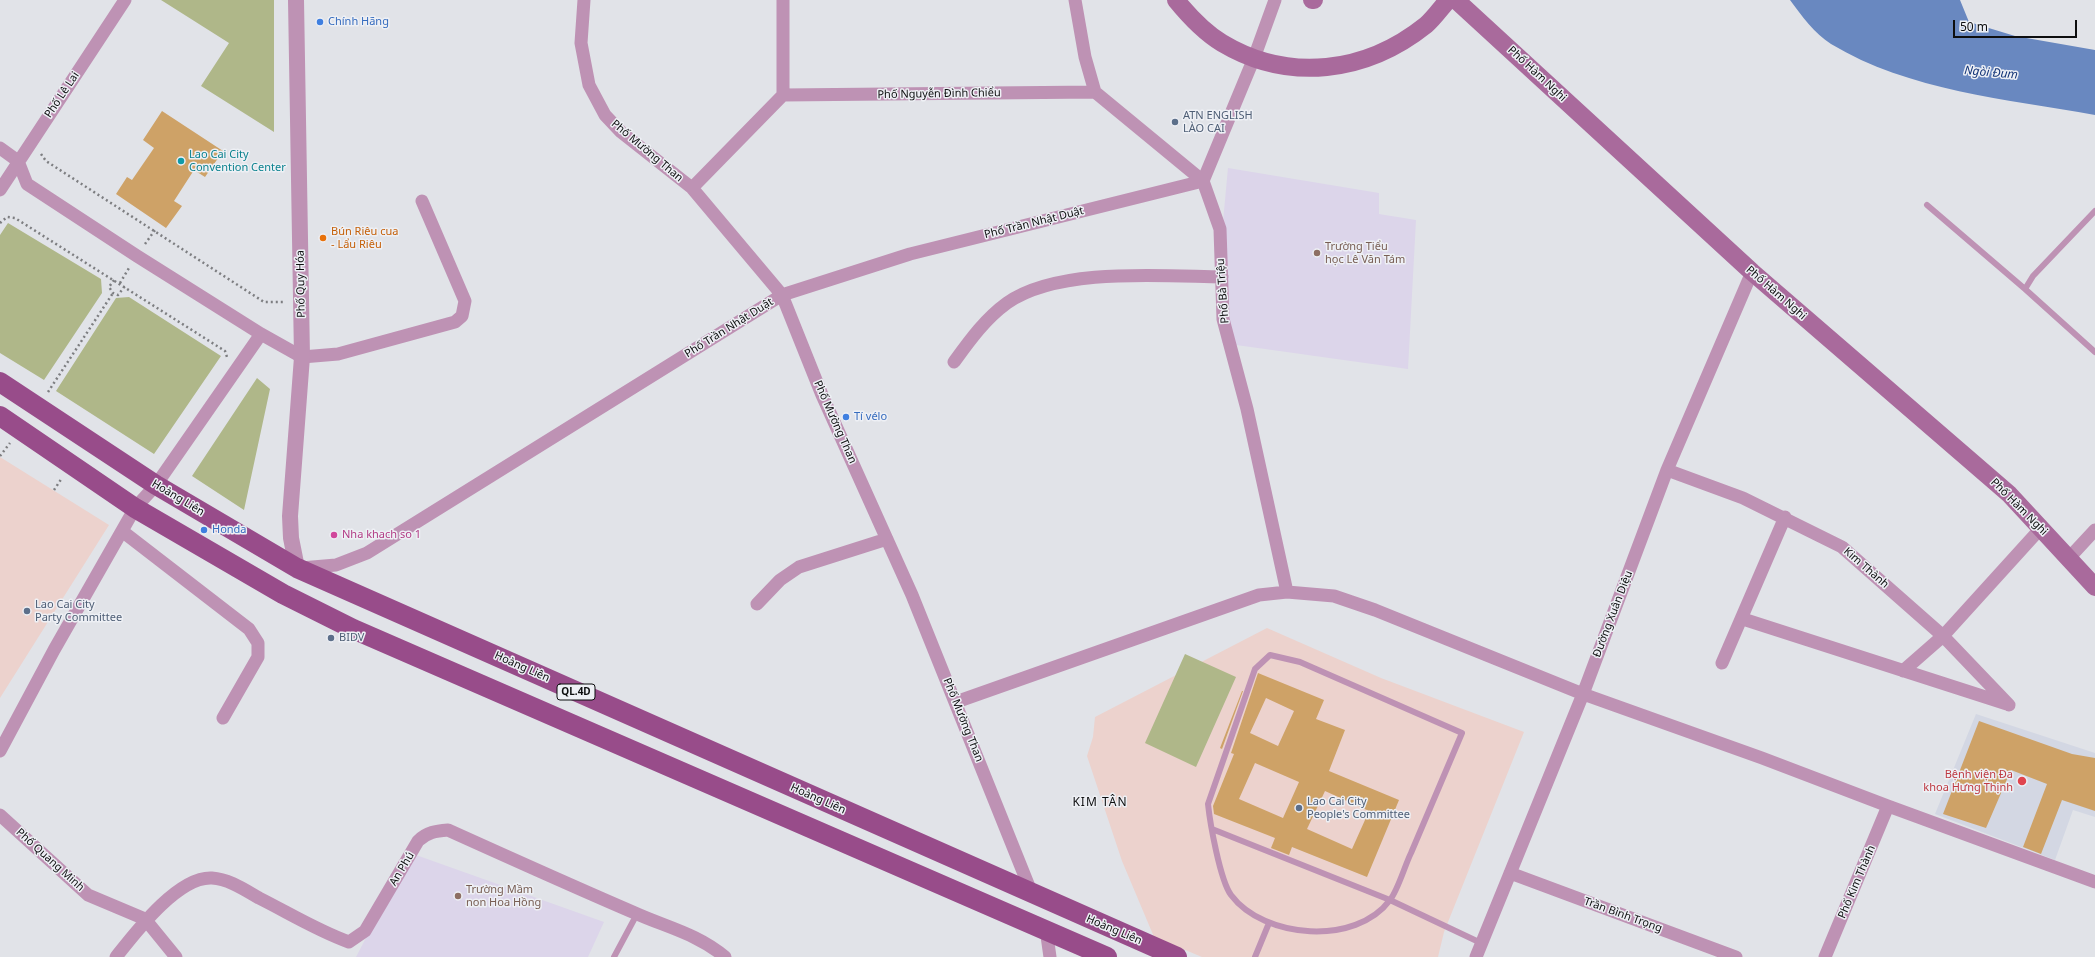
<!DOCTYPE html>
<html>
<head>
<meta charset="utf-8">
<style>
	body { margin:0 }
	#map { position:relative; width:2095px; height:957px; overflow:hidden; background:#e1e3e8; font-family:"Noto Sans",sans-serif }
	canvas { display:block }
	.scale { position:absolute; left:1953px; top:20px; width:124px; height:18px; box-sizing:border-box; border:2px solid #0d0e0f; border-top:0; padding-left:5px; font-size:12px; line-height:14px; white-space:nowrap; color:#0d0e0f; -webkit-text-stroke:3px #eef0f5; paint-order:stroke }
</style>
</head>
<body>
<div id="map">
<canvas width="2095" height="957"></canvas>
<div class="scale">50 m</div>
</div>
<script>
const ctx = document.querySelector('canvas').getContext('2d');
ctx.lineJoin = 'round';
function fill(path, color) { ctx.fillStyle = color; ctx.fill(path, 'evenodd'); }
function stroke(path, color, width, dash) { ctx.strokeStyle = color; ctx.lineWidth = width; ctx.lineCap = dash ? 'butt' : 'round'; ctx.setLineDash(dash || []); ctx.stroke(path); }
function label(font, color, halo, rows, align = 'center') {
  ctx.font = font + ' "Noto Sans",sans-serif'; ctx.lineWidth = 3; ctx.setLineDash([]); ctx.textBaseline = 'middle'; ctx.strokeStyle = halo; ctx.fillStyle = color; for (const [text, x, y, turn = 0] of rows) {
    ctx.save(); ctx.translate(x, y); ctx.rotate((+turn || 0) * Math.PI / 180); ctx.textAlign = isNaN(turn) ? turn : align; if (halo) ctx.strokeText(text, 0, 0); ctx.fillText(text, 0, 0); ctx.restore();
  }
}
fill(new Path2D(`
	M0,457L109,525L0,698Z
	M1267,628L1381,678L1524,732L1444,932L1438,957H1202L1154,937L1122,861L1087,756L1093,737L1095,717Z`), '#ecd2cd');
fill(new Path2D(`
	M1976,714L2095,753V817L2073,810L2055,860L1935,814Z`), '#d3d7e3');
fill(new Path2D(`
	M1228,168L1379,193V214L1416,220L1408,369L1222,343L1217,286Z
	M416,855L604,922L588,957H356L402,869Z`), '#dcd5ea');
fill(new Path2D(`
	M161,0H274V132L201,86L229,43Z
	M8,223L101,279L102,293L44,380L0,353V235Z
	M129,297L221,356L154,454L56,391L116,298Z
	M257,378L270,389L244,510L192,476Z
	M1185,654L1236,677L1196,767L1145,743Z`), '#afb789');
fill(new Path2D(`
	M1790,0H1960L1969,22L2015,36L2095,50V115C2007,99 1909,91 1831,44C1815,34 1801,15 1790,0Z`), '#6988c0');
fill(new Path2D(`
	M162,111L223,151L205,177L194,170L174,201L182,206L166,228L116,194L127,177L132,180L154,148L143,140Z
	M1258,673L1324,700L1316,719L1345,730L1329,771L1399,800L1367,877L1292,847L1289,855L1271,848L1275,838L1214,814L1213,806L1234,754L1231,753ZM1266,698L1294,711L1278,746L1250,733ZM1255,763L1299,782L1283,818L1239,799ZM1325,791L1369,811L1352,849L1307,829Z
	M1242,691H1243L1222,749L1220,748Z
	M1979,721L2072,754L2095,758V811L2062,800L2041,854L2023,847L2047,784L2011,770L1986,828L1943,814Z`), '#cea267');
stroke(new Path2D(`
	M41,154L46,161L264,302H285
	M0,223L7,217L15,218L225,351L227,357
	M145,244L155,230
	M114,280L109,287L113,293L118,295L125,286
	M120,283L129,268
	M48,392L113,293
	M0,456L10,443
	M54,490L62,478`), '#7d7e81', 2.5, [2, 3]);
stroke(new Path2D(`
	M1927,205L2025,289L2033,276L2095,211
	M2025,289L2095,352
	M1270,655L1300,662L1462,733C1445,773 1428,813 1411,853C1405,865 1398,890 1390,900C1356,946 1264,939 1231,895C1220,880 1210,823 1208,804L1255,669Z
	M1212,829L1390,900L1481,943
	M614,957L637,914
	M1255,957L1269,923`), '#be92b4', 6);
stroke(new Path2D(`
	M584,0L581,43L589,85L605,115L621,132L692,188L782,295L822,395L912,595L1032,894
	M1075,0L1085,57L1095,92L1203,181
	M1275,0L1254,58L1203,181L1220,229L1223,319L1247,409L1287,592
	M783,95V0
	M0,148L18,161L27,184L137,256L261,334L302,357L338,354L455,322L462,316L465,301L422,201
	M692,188L783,95L1095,92
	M0,190L125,0
	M954,362C970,340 985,319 1007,303C1058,267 1161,276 1222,277
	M1667,470L1743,498L1842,547L1943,636L2009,705
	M122,531L249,629L258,643V657L223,718
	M2069,558L2095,530
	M301,568L336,565L367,553L782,295L910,254L1203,181
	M757,604L780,580L799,567L887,539
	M1743,619L2007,704
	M1722,663L1785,517
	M1903,671L1943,636L2041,528
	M956,702L1259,595L1287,592L1334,596L1375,610L1583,694L1762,758L1888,806L2095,882
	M0,751L54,650L135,508L156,485L261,334
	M0,815L88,895L145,919L176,957
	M1510,873L1736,957
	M1046,929L1050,957
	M116,957C135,933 178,876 212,878C229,879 245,890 259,898C289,913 318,931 349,942L365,931L418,841C427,832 436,831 448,830C510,858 572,886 635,913C666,927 698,934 725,957
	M1476,957L1583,694L1667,470L1752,272
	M1825,957L1888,806`), '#be92b4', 13);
stroke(new Path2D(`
	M296,0L302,357L290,516L291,538L297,568`), '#be92b4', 16);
stroke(new Path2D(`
	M1176,0C1189,16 1204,32 1222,43C1289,83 1366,73 1426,25C1434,18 1441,8 1448,0
	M1312,0H1314
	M1456,0L1752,272L2009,494L2095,587`), '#a96a9c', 18);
stroke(new Path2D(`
	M0,382L156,485L297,568L1177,957
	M0,416L135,508L283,594L353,629L1107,957`), '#984c8a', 20);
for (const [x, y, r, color] of [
	[320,22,4,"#3f7fe0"],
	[1175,122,4,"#5c6f8a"],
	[181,161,4,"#0f9aa8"],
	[323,238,4,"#e8710a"],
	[1317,253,4,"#8d6e63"],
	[846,417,4,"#3f7fe0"],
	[204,530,4,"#3f7fe0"],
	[334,535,4,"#d1479c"],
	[27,611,4,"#5c6f8a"],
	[331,638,4,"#5c6f8a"],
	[2022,781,5,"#e0444e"],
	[1299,808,4,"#5c6f8a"],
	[458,896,4,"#8d6e63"]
]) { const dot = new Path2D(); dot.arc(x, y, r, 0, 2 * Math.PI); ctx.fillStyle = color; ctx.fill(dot); stroke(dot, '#eef0f5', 1.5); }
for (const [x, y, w] of [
	[576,692,38]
]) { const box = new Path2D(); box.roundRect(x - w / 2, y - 8, w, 16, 3); ctx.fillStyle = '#eef0f5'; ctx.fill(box); stroke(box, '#0d0e0f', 1); }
label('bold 10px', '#0d0e0f', null, [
	["QL.4D",576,692]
]);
label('11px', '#366cbe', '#eef0f5', [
	["Chính Hãng",328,22],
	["Tí vélo",854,417],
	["Honda",212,530]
], 'left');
label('11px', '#0d0e0f', '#eef0f5', [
	["Phố Hàm Nghi",1537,74,43],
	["Phố Nguyễn Đình Chiểu",939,94,-1],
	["Phố Lê Lai",62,95,-56],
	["Phố Mường Than",647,151,40],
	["Phố Trần Nhật Duật",1034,223,-14],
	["Phố Quy Hóa",301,284,-91],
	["Phố Bà Triệu",1223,291,-94],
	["Phố Hàm Nghi",1776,293,41],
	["Phố Trần Nhật Duật",729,328,-32],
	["Phố Mường Than",835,422,66],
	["Hoàng Liên",178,498,31],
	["Phố Hàm Nghi",2019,507,45],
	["Kim Thành",1866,568,41],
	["Đường Xuân Diệu",1613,614,-69],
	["Hoàng Liên",522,667,24],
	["Phố Mường Than",963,720,68],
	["Hoàng Liên",818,799,24],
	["Phố Quang Minh",50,860,42],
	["An Phú",402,869,-59],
	["Phố Kim Thành",1857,882,-67],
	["Trần Bình Trọng",1623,915,20],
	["Hoàng Liên",1114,930,23]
]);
label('11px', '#4e5e75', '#eef0f5', [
	["ATN ENGLISH",1183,116],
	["LÀO CAI",1183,129],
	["Lao Cai City",35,605],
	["Party Committee",35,618],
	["BIDV",339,638],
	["Lao Cai City",1307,802],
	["People's Committee",1307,815]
], 'left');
label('11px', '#0d838f', '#eef0f5', [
	["Lao Cai City",189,155],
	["Convention Center",189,168]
], 'left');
label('11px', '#c56008', '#eef0f5', [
	["Bún Riêu cua",331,232],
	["- Lẩu Riêu",331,245]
], 'left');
label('11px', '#785e54', '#eef0f5', [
	["Trường Tiểu",1325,247],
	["học Lê Văn Tám",1325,260],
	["Trường Mầm",466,890],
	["non Hoa Hồng",466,903]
], 'left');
label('11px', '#b23c85', '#eef0f5', [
	["Nha khach so 1",342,535]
], 'left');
label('11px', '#be3a42', '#eef0f5', [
	["Bệnh viện Đa",2013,775],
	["khoa Hưng Thịnh",2013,788]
], 'right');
label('italic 12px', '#103276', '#eef0f5', [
	["Ngòi Đum",1991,73,5]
]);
ctx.letterSpacing = '1px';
label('12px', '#0d0e0f', '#eef0f5', [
	["KIM TÂN",1100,803]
]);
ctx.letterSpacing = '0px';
</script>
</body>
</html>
